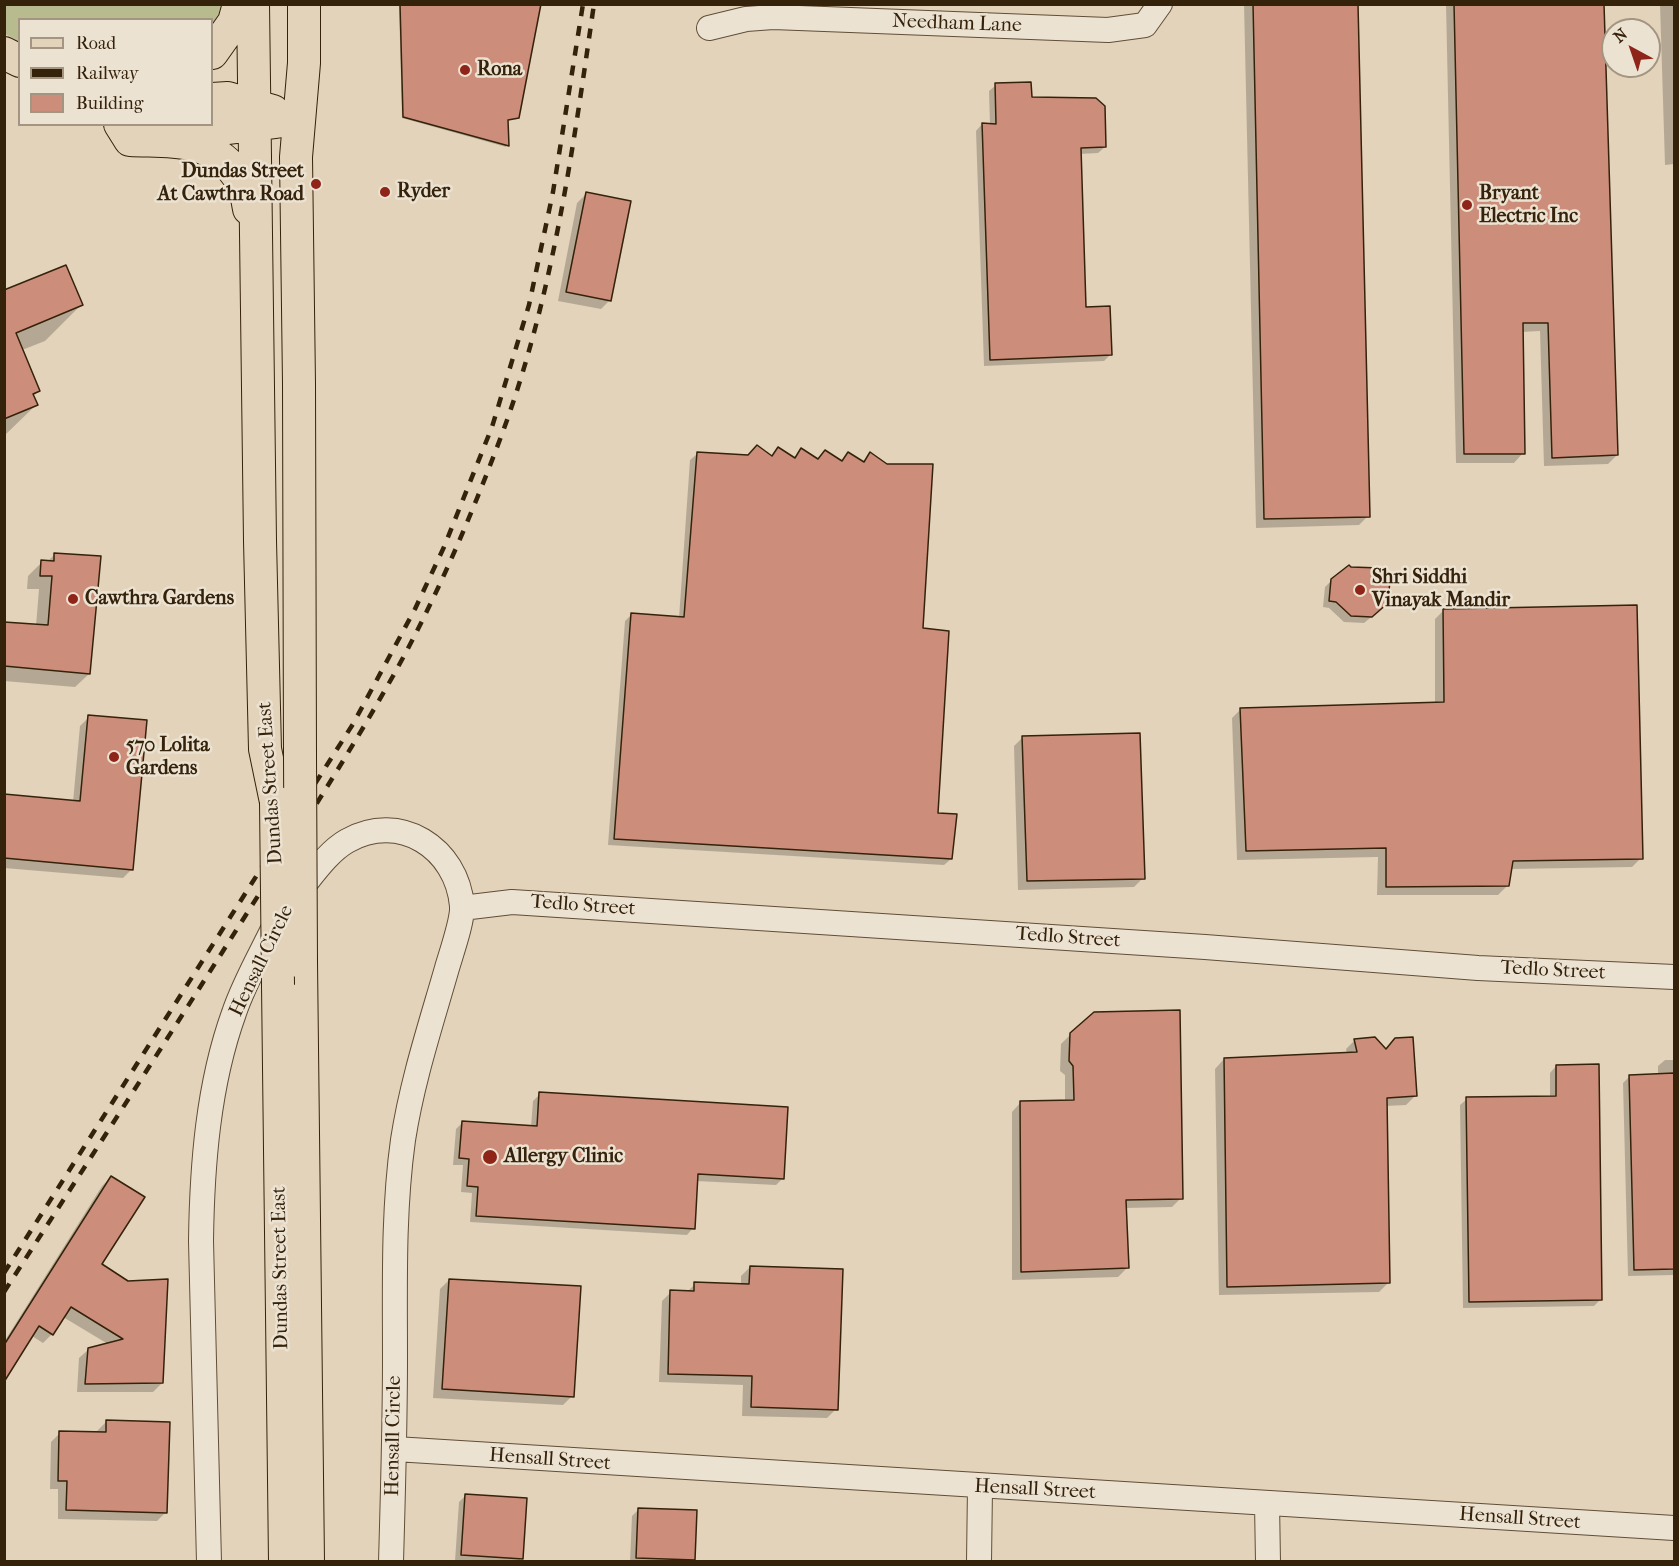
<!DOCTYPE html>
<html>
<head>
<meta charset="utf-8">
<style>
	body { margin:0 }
	#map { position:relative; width:1679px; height:1566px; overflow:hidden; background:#e2d3ba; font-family:"IM FELL French Canon",serif }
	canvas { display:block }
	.frame { position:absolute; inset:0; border:6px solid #35220b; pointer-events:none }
	.legend { position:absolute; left:18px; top:18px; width:195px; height:108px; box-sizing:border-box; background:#ece2d2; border:2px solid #a39582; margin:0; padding:8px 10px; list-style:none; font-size:18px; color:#35220b }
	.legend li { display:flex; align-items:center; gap:12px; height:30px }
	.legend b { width:30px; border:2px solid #a39582 }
	.north { position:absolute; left:1601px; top:18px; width:60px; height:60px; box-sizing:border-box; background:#ece2d2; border:2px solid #a39582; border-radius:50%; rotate:320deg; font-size:16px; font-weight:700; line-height:24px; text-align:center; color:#35220b }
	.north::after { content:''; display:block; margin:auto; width:21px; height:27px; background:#8f2418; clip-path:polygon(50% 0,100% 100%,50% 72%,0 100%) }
</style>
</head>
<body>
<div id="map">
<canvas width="1679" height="1566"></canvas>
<div class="frame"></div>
<ul class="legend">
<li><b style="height:8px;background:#e2d3ba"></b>Road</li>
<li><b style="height:8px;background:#35220b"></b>Railway</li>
<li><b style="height:16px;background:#cc8d7a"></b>Building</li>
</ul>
<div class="north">N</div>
</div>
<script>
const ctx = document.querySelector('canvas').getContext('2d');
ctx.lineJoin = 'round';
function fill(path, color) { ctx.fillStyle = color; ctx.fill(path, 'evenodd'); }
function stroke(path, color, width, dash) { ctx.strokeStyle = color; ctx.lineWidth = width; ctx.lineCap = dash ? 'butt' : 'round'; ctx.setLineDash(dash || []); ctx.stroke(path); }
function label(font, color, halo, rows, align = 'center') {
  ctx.font = font + ' "IM FELL French Canon",serif'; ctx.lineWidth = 5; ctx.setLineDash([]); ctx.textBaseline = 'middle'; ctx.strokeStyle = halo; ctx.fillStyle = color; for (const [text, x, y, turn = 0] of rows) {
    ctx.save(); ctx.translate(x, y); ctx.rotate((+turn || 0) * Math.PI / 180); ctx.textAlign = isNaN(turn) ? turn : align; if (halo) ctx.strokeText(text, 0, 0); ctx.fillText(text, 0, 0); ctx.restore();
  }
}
fill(new Path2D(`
	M5,5H227L212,41V20H20L19,41L5,34Z`), '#b7bb8d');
fill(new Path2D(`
	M399,4H539L518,117L507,121L506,147L402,118Z
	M1244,4H1356L1368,516L1359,525L1256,528Z
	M1446,4H1603L1617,455L1608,464L1544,466L1540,331L1521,332L1523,453L1514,463H1456Z
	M1660,4H1674V164L1665,165Z
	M996,85L1030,99L1105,147L1098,153L1079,154L1084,309L1111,354L1104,361L984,366L976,131L982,124L990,125L989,91Z
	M586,194L610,300L601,309L558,301L577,203Z
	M4,292L81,305L45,341L22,350L39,391L32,397L36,405L4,436Z
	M778,449L793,459L801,450L817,460L825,451L840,462L848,454L862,463L870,454L936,814L951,859L944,865L608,845L625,621L631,615L679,618L690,460L697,454L771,457Z
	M54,555L89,674L75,687L4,681V624L36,626L39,589H27L28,576L42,562H47Z
	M1332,580L1380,610L1364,623L1344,622L1329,608L1323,607L1325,587Z
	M1444,610L1641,858L1632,867L1510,869L1507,886L1498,895H1377L1378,857L1237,860L1232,718L1241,709L1435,704V619Z
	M89,717L132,869L123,878L4,868V796L73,802L80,726Z
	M1023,737L1143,878L1134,887L1018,890L1014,746Z
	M1071,1034L1181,1198L1172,1207L1125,1208L1127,1268L1118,1277L1012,1280V1112L1021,1102H1065V1075L1060,1071L1061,1044Z
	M1355,1040L1385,1050L1415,1096L1406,1105L1385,1106L1388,1283L1379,1292L1219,1295L1215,1069L1224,1059L1347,1054L1346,1049Z
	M1665,1060H1674V1275L1628,1276L1623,1083L1630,1076L1658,1075V1066Z
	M1556,1066L1601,1299L1594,1306L1463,1308L1460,1105L1467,1099L1550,1097V1073Z
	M540,1094L782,1179L776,1185L696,1181L693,1228L687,1235L470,1222L472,1193L461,1192L463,1165H453L456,1129L462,1123L531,1127L533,1101Z
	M111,1177L100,1265L162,1383L153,1392H77L79,1358L89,1349L108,1344L63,1317L52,1334L43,1343L32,1336L4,1377V1342L102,1186Z
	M750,1267L836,1409L827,1418L742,1416L743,1385L659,1382L662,1301L671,1292H687L695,1284L741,1285V1276Z
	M449,1280L572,1396L563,1405L433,1398L440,1289Z
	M106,1422L166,1512L157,1521L58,1519V1489H50L51,1442L60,1433L97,1434V1431Z
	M465,1496L521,1558L518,1562L455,1561L459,1502Z
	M638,1510L694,1559L691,1562H630L632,1516Z`), '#0003');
const building = new Path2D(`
	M400,4H541L519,118L508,120L509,146L403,117Z
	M1253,4H1358L1370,517L1264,519Z
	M1454,4H1604L1618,455L1552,458L1548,323H1523L1525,454H1464Z
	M1031,82L1032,97L1096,98L1105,106L1106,147L1081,148L1086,307L1110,306L1112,355L990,360L982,123L996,124L995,83Z
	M586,192L631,201L611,301L566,292Z
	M66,265L83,305L16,333L40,391L33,394L38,405L4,419V290Z
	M757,445L772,456L778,447L795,458L801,448L818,459L825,450L842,461L848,452L864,462L870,452L887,464H933L923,628L949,631L938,813L957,814L952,859L614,839L631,613L684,617L697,452L748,455Z
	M54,553L101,556L90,674L4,666V622L48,625L52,576H40L41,560L54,561Z
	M1349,565L1351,567L1380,568L1390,580L1388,603L1372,617L1351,616L1336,602L1329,601L1331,579Z
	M1637,605L1643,859L1513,861L1509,886L1386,887V848L1246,851L1240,708L1444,702L1443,609Z
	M88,715L147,720L133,870L4,858V794L80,801Z
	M1140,733L1145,879L1027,881L1022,736Z
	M1180,1010L1183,1199L1126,1200L1129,1268L1021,1272L1020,1101L1074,1100L1073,1066L1069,1061L1070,1033L1094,1012Z
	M1375,1037L1386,1049L1395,1038L1413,1037L1417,1096L1387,1098L1390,1283L1227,1287L1224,1058L1357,1052L1354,1039Z
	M1599,1064L1602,1300L1469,1302L1466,1097L1556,1096V1065Z
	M1674,1073V1269L1634,1270L1629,1075Z
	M539,1092L788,1107L784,1179L698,1174L695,1229L476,1216L478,1187L467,1186L469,1159L459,1158L462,1121L537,1126Z
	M111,1176L145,1197L102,1264L128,1281L168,1279L163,1383L85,1384L88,1348L123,1339L71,1307L53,1335L39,1326L4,1382V1345Z
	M750,1266L843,1269L838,1410L751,1407L752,1376L668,1374L670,1290L694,1291V1282L749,1284Z
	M449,1279L581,1286L574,1397L442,1389Z
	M106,1420L170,1422L167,1513L66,1510L67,1481H58L59,1431L106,1432Z
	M465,1494L527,1498L523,1559L461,1555Z
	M638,1508L697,1510L695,1560L636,1558Z`);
fill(building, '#cc8d7a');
stroke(building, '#35220b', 1.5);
const minor = new Path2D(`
	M709,28L746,19L773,17L1108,30L1145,25L1160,4
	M294,897C310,879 326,853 347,841C400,811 457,848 462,906C463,920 451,954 447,968C431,1024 412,1081 403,1140C393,1212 395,1285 395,1357C395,1425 393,1493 391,1562
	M462,908L512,902L1205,947L1478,968L1674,977
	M395,1449L1674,1528
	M1267,1503L1268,1562
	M209,1562L201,1241C202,1166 208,1085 234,1013C244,983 261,954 275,925
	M979,1562L980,1487`);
const major = new Path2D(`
	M253,4L260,541L265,749L276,802
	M4,53L20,61
	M212,53L234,22L239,4
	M212,99L228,98L273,111
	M120,124L130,140C168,142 203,137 231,167C242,179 247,192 249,209
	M173,128H229L276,122
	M300,757L299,384L296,157L304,63V4
	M301,962L308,1562
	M278,985L285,1562`);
stroke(minor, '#604e37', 26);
stroke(major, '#35220b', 34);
stroke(minor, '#ece2d2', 24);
stroke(major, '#e2d3ba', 32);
stroke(new Path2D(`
	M4,1273L353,724L415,609L444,547L492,427L529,305L553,192L583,4
	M4,1292C86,1165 168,1038 249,910C298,833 348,756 393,676C436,599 471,517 502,434C553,296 573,149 594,4`), '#35220b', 4.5, [10, 10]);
const majorBridge = new Path2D(`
	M300,757L301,962
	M276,802L278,985`);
stroke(majorBridge, '#35220b', 34, []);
stroke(majorBridge, '#e2d3ba', 32);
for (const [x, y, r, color] of [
	[465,70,6,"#8f2418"],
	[316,184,6,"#8f2418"],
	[385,192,6,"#8f2418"],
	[1467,205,6,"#8f2418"],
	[1360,590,6,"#8f2418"],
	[73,599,6,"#8f2418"],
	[114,757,6,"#8f2418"],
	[490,1157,8,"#8f2418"]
]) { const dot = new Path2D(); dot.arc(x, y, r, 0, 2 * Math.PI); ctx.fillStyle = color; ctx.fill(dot); stroke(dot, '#ece2d2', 2); }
label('20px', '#35220b', '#ece2d2', [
	["Needham Lane",957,24,2],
	["Dundas Street East",271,783,-94],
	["Tedlo Street",583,906,4],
	["Tedlo Street",1068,938,4],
	["Hensall Circle",262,961,-64],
	["Tedlo Street",1553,971,3],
	["Dundas Street East",281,1268,-91],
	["Hensall Circle",394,1436,-89],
	["Hensall Street",550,1460,4],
	["Hensall Street",1035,1490,3],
	["Hensall Street",1520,1519,4]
]);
label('bold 20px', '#35220b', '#ece2d2', [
	["Rona",477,70],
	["Dundas Street",304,172,"right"],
	["At Cawthra Road",304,195,"right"],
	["Ryder",397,192],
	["Bryant",1479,194],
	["Electric Inc",1479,217],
	["Shri Siddhi",1372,578],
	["Vinayak Mandir",1372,601],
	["Cawthra Gardens",85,599],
	["570 Lolita",126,746],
	["Gardens",126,769],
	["Allergy Clinic",504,1157]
], 'left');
</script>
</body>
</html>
